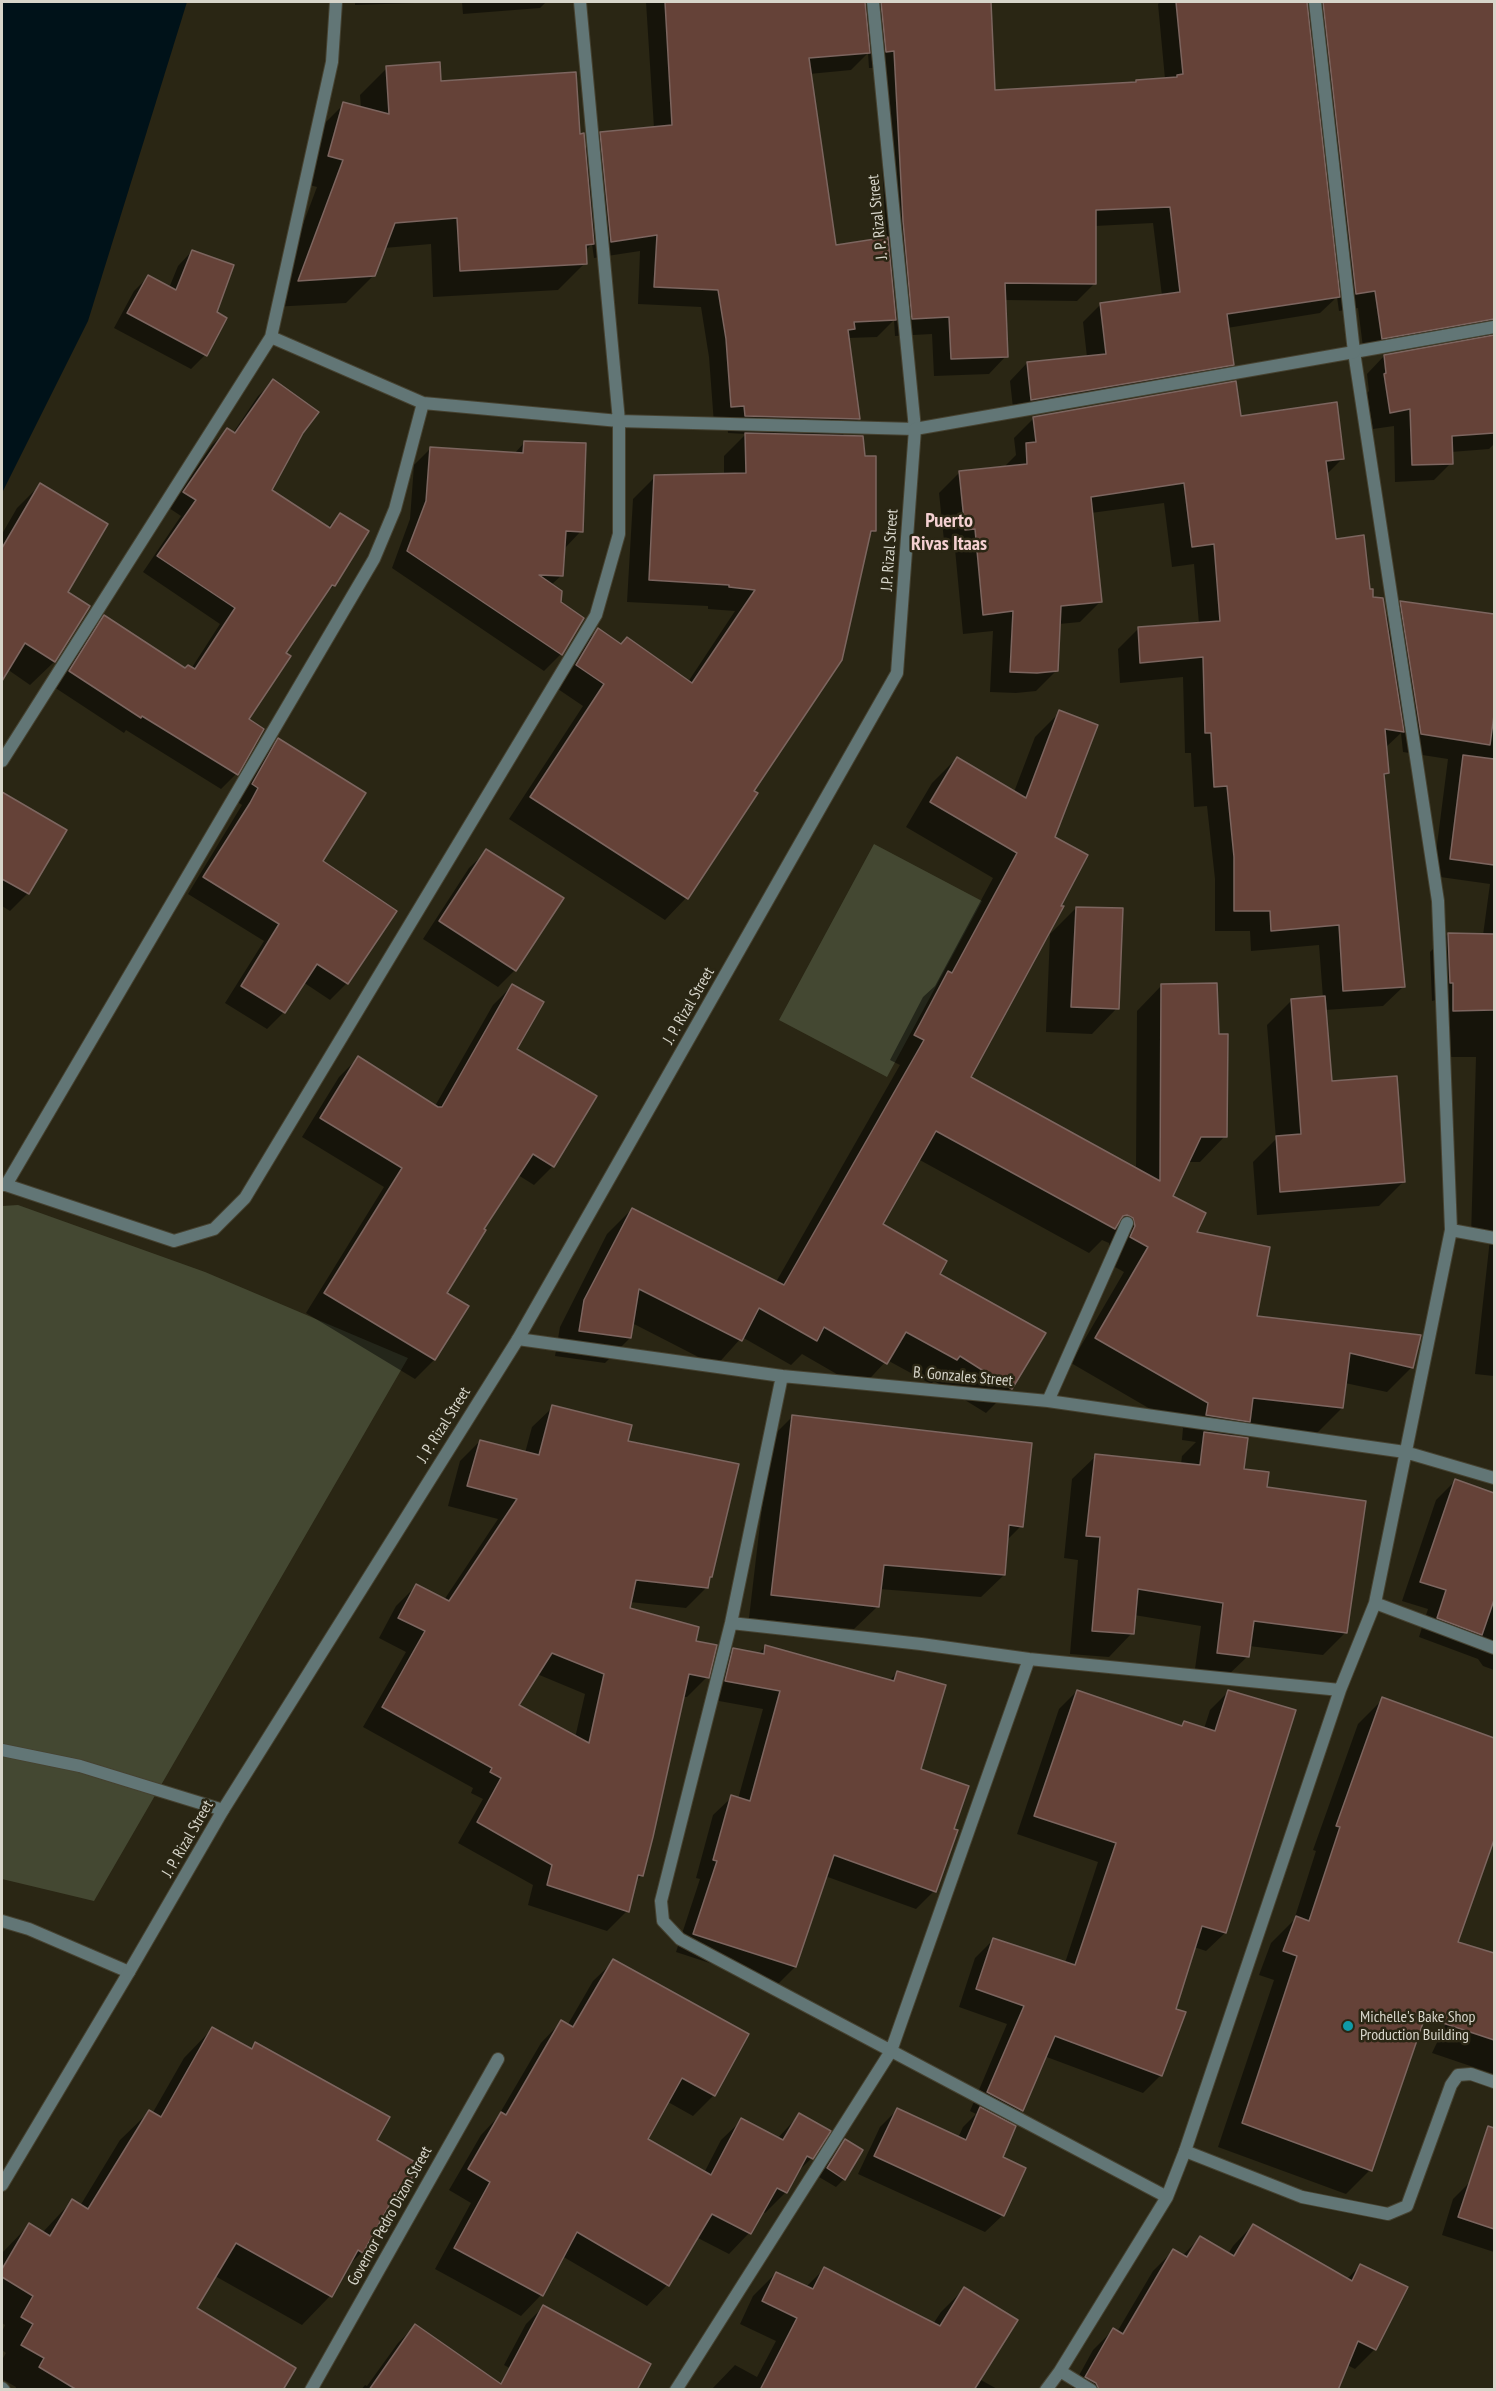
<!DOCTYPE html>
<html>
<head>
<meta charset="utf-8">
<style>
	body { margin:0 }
	#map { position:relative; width:1496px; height:2391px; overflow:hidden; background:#2a2614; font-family:"PT Sans Narrow",sans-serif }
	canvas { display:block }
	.frame { position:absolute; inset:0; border:3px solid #d7d5ca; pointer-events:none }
</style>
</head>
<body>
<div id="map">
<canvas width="1496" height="2391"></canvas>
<div class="frame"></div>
</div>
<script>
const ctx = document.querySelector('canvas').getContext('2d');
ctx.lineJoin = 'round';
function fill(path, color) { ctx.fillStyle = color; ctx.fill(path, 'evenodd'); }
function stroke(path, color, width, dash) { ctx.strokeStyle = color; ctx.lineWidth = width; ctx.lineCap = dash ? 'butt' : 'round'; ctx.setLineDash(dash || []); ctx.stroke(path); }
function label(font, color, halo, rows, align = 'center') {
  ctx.font = font + ' "PT Sans Narrow",sans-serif'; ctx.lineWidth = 5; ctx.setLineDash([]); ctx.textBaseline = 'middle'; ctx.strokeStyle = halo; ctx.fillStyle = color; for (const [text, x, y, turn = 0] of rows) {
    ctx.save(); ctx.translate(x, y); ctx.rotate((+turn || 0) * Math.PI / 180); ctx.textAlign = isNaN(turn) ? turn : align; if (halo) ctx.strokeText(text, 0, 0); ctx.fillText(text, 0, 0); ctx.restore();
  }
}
fill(new Path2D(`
	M874,844L982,901L887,1077L779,1020Z
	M18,1205L205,1272L408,1358L94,1901L2,1879V1206Z`), '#444832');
fill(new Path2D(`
	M2,2H187L88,321L2,493Z`), '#001219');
fill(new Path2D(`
	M355,2H444L355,5Z
	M462,2H546L540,8L463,14Z
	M646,2H990L993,92L1134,84L1136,82L1165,79L1158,4L1160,2H1292L1293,8L1307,18L1323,2H1493L1494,11V444L1489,449L1451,452V463L1434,480L1395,482L1394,426L1373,429L1367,393L1369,391L1367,374L1384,356L1482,339L1474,336L1364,355L1358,308L1339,311L1337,297L1320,313L1227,328L1232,364L1215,382L1014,417L1010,381L1027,363L1087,357L1083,322L1101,304L1162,296L1153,223L1095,226V283L1077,301L1004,300L1006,356L989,374L934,376L932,334L895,336L894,320L877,337L848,338L859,419L841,437L874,531L868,537L752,791L755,793L686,898L665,920L509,819L583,706L555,687L576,651L598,630L621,645L688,682L735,611L708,609V606L627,602L633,499L655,477L724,475V456L746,434L728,433L727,423L714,424L709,357L701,307L638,304L640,251L594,258L592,244L584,252L585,263L558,290L433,297L431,244L384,248L374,275L346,303L272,307L317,187L302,183L317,131L344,104L361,108L360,95L387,68L440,82L578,135L584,150L601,133L654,128ZM868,53L869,68H877L886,239L835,247L809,74L851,70Z
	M192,251L215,313L205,355L191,369L114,328L134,291L148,277L169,288L178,266Z
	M274,381L302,433L270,490L327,528L340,515L334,585L322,598L284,653L247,720L236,774L221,789L126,730L124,733L54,687L89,633L104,617L185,670L191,669L220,624L143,572L181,516L169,508L212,445L227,430L233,433L258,396Z
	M1240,417L1343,458L1326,475L1334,540L1385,618L1401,602L1476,637L1494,640V1376L1475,1374L1490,1239L1471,1238L1476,1057H1446L1447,1028L1436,1029V1000L1432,1001L1430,952L1448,934L1483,935L1490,884L1433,876L1448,759L1403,752L1401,733L1385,748L1388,773L1383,777L1404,986L1383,1006L1325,1010L1331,1083L1403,1182L1379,1206L1257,1215L1253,1162L1276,1139L1267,1025L1291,1001L1323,998L1319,945L1251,951L1250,931H1215V879L1207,806L1194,807L1191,753H1185L1183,677L1120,683L1118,649L1139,628L1199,624L1194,564L1172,567L1164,503L1091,513L1100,602L1080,622L1059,624L1056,671L1036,691L1016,693L990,692L993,631L963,634L955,549L945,550L939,493L960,472L1006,467V465L1016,455L1014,438L1034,418Z
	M524,443L581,531L565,548L562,575L551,585L561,654L544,671L392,568L410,519L414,465L431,448L514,454Z
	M40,485L66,592L88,607L54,662L30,685L7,669L2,678V534L17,508Z
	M1060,712L1054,838L969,1078L1136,1170L1137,1011L1162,985L1217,1036L1225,1136L1200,1162H1188L1171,1197L1194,1233L1255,1318L1412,1367L1387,1392L1345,1383L1342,1408L1317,1433L1245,1425L1232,1437L1242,1471L1266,1489L1346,1632L1323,1655L1249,1646L1248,1656L1224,1679L1194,1676L1201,1626L1134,1615L1132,1633L1109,1657L1070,1654L1078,1560L1064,1558L1072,1479L1096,1456L1181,1464L1182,1456L1196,1442L1182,1440L1183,1428L1071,1363L1124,1272L1106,1262L1110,1252L1109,1243L1102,1240L1089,1253L918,1159L881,1224L938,1274L1011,1388L986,1413L934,1381L931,1384L887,1360L861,1388L802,1354L791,1365L742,1337L716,1366L632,1323L630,1338L605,1363L555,1356L560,1327L607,1234L632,1209L776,1282L900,1065L890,1060L923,997L935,986L993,878L906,827L932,783L957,758L1014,792L1035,737Z
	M279,740L321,861L395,911L347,983L330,1000L303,982L284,1012L267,1029L225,1003L264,941L188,894L242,805L236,801L262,757Z
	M8,797L65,830L28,893L10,911L2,906V803Z
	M487,851L515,970L498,987L423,939L469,868Z
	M1076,908L1117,1008L1092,1034L1046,1032L1050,934Z
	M512,986L515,1049L553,1166L534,1185L518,1175L482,1229L445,1293L467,1306L434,1360L415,1379L306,1313L384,1187L302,1137L339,1077L358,1058L435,1106L493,1005Z
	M553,1407L626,1442L711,1576L706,1588L686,1608L630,1602L629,1609L694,1642L707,1677L687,1697H683L641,1876L635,1882L627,1911L607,1931L528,1905L533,1885L458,1843L483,1799L471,1793L473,1788L363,1727L406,1652L379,1638L396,1606L416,1586L444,1600L498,1519L448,1506L460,1461L480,1441L525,1453L532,1427ZM537,1674L585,1694L575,1738L517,1706Z
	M793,1416L1021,1526L1006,1541L1004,1575L981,1597L879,1589L877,1607L854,1629L749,1618L770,1439Z
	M1455,1481L1494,1494V1670L1483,1666L1478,1659L1419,1637L1428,1609L1402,1601L1436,1500Z
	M765,1647L889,1681L897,1673L919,1770L934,1891L916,1909L825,1876L795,1967L777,1985L676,1952L700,1879L696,1878L713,1815L732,1797L738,1799L763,1709L708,1699L715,1668L734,1649L758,1654Z
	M1077,1691L1180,1727L1184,1723L1204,1729L1210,1710L1228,1692L1225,1933L1206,1951L1194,1947L1175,2010L1161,2075L1143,2093L1044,2056L1021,2110L1008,2124L1001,2158L1003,2215L985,2232L858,2174L880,2127L897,2110L958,2138L963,2127L976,2114L970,2111L1007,2024L959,2007L975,1958L993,1940L1065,1963L1098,1862L1017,1834L1059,1709Z
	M1383,1699L1494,1739V1806L1429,1991L1370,2170L1346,2194L1218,2147L1274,1980L1259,1975L1271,1943L1294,1920L1316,1851L1313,1850L1358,1724Z
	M1493,1954L1494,1955V2074L1432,2053L1467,1980Z
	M614,1961L714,2095L693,2116L668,2102L646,2139L704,2173L721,2140L742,2120L777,2139L800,2114L812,2158L795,2174L786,2192L765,2213L762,2211L749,2233L729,2254L696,2237L667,2285L647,2306L562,2256L541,2295L521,2316L435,2269L471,2203L449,2190L481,2135L497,2118L541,2043L561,2022L567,2026L593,1981Z
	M212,2029L250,2050L256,2044L375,2140L401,2193L386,2208L362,2252L348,2266L330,2296L302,2325L215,2276L195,2309L282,2390H15L16,2387L2,2379V2360L6,2353L2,2350V2332L5,2325L2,2323V2253L29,2225L42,2233L72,2201L80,2206L120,2140L149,2112L152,2114L184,2058Z
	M845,2141L844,2179L836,2187L819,2177L837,2150Z
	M1471,2181L1494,2189V2252L1442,2235L1453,2199Z
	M1253,2225L1347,2279L1360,2266L1375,2349L1355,2369L1347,2365L1332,2390H1071L1093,2350L1113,2330L1117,2332L1153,2271L1173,2251L1182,2256L1200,2238L1228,2254L1233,2246Z
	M825,2268L933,2324L941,2312L964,2289L979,2379L999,2390H711L735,2365L757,2377L776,2341L740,2324L753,2296L776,2273L806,2287Z
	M543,2307L549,2390L504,2365L526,2324Z
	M415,2326L507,2390H361L365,2385L367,2386L398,2343Z`), '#0007');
const building = new Path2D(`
	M665,2H865L870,53L809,58L836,245L888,237L896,320L854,322L855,329L848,330L860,419L745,416L744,406L731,407L726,339L718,290L654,287L657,235L611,242L600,132L672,125Z
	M881,2H991L995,90L1136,82V80L1177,77V75L1183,74L1176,2H1307L1340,297L1227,314L1234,365L1031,400L1027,362L1106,354L1100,303L1180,292L1170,207L1096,210V284L1005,283L1008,357L951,359L949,317L912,319L903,221L894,51L886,52Z
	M1323,2H1494V319L1382,339L1375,291L1356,294Z
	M440,62L441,81L576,72L580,134L584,133L594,244L586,245L587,264L460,271L457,218L395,223L375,276L298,281L343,160L328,156L343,102L389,114L386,66Z
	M192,250L234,265L217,312L227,318L207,356L127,313L148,275L176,290Z
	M1494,335V433L1452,436L1453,464L1412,465L1410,409L1390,413L1384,374L1386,373L1384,355Z
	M273,379L319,412L303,433L272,490L330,528L340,513L369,531L335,586L332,585L286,653L291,656L249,719L264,729L238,775L142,716L141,718L69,671L104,615L185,668L188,665L195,669L235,608L157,556L196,500L183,492L227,428L235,433Z
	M1236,381L1241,416L1337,402L1344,459L1326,461L1336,539L1364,535L1370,589H1373V597L1383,598L1404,732L1385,729L1389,773L1384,774L1405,987L1343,991L1339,925L1271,931L1270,911H1234V857L1227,786L1214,787L1211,733H1205L1203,657L1140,663L1138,627L1220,621L1214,544L1192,547L1184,483L1091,497L1102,602L1061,606L1058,671L1037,673L1010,672L1013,611L983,615L975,529L965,530L959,471L1027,464L1026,443L1036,442L1033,417Z
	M745,433L863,436L865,456H876V531H871L842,660L754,791L758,793L688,899L530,797L604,684L576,665L598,628L621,644L627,637L692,683L755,590L729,587V585L649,580L654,475L746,473Z
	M524,441L586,443L583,532L566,531L563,576L539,575L562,591L561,602L584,618L562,655L407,551L426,501L430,447L523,453Z
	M40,483L108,524L68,592L90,606L55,662L25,643L2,681V548Z
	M1400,601L1494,614V715L1490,745L1421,734Z
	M1059,710L1098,725L1055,837L1088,855L1061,906H1064L971,1077L1160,1181L1161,984L1217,983L1219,1034H1228L1227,1137H1201L1173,1196L1206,1213L1197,1232L1270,1247L1257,1316L1421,1335L1413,1368L1350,1353L1343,1408L1253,1398L1250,1422L1206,1415L1208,1403L1095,1338L1148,1247L1130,1237L1135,1226L1133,1218L1127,1215L1123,1216L1115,1229L936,1131L883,1224L947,1261L940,1274L1046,1333L1012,1389L960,1356L957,1360L906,1332L887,1364L824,1327L817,1341L759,1308L742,1341L639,1289L631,1338L579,1331L584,1300L632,1208L784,1285L924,1040L914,1035L948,971L952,973L1017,853L930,802L957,757L1026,798Z
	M278,738L366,793L323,861L397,911L348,984L317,964L285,1013L241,986L279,924L203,877L250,803L258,788L252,784Z
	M1463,755L1494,759V865L1450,859Z
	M2,792L67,830L29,894L2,879Z
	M486,849L564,898L516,971L439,921Z
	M1076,907L1123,908L1119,1009L1071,1007Z
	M1448,933L1494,934V1010L1453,1011V983H1450Z
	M512,984L544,1002L517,1049L597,1096L554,1167L533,1154L484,1229L486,1230L447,1293L469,1306L435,1360L324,1293L402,1168L320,1118L358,1056L438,1107H442Z
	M1325,996L1332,1081L1397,1076L1405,1182L1280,1192L1276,1136L1301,1134L1291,999Z
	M552,1405L632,1425L628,1441L739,1464L712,1577H710L708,1588L636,1580L630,1608L699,1627L696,1641L717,1645L709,1678L689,1674L653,1837L643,1876L638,1875L629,1912L547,1885L552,1865L477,1822L501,1778L490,1772L492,1768L382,1707L425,1631L398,1618L416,1584L449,1601L517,1499L467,1486L480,1440L539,1455ZM552,1653L604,1674L589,1743L519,1705Z
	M792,1415L1032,1443L1023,1527L1009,1525L1005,1575L884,1565L879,1607L771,1595Z
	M1204,1432L1248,1438L1244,1469L1269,1472L1267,1487L1366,1501L1347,1633L1254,1621L1249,1657L1217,1653L1223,1603L1138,1589L1134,1634L1092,1631L1100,1537L1086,1536L1095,1454L1200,1465Z
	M1455,1479L1494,1493V1600L1482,1635L1437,1618L1446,1590L1420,1582Z
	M765,1645L894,1681L897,1671L946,1685L921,1769L969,1786L954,1829L958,1830L936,1892L834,1855L796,1967L693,1934L717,1861L713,1860L731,1795L750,1801L780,1691L725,1681L733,1648L764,1654Z
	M1077,1690L1182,1726L1184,1721L1215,1731L1228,1690L1296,1710L1226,1933L1202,1926L1176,2009L1186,2012L1162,2076L1055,2036L1023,2111L987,2092L1024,2006L976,1989L993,1938L1075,1965L1116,1843L1034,1816Z
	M1382,1697L1494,1738V1840L1458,1942L1494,1953V2040L1425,2017L1372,2171L1242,2123L1297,1956L1283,1951L1296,1916L1309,1921L1340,1827L1336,1826Z
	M613,1959L749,2034L715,2096L682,2078L648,2139L711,2175L741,2118L783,2140L799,2113L831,2131L813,2159L807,2156L787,2193L777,2188L751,2234L712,2214L669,2286L577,2232L543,2296L454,2248L490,2182L468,2169L501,2112L506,2115L561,2020L573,2027Z
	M212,2027L252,2049L255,2042L390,2117L377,2140L420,2165L402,2194L397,2191L363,2253L358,2250L332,2297L236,2243L197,2308L296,2368L283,2390H77L39,2367L44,2358L21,2345L33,2324L21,2317L33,2296L2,2277V2269L29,2223L50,2236L72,2199L88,2209L149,2110L161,2117Z
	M980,2107L1016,2126L1003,2157L1026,2168L1004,2216L874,2156L897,2108L966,2140Z
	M1488,2126L1494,2128V2229L1458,2217Z
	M845,2139L863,2150L845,2180L827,2168Z
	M1253,2224L1352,2281L1360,2264L1408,2287L1376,2350L1358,2341L1338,2390H1099L1096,2383L1085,2377L1113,2328L1123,2334L1173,2249L1187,2257L1200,2236L1234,2256Z
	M824,2267L940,2326L964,2287L1018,2320L974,2390H760L797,2318L762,2301L776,2272L813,2289Z
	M543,2305L651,2364L637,2390H369L415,2324L501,2384Z`);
fill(building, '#654238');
stroke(building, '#7c655f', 1.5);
const service = new Path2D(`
	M2,1750L80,1766L223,1810
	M1185,2151L1302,2197L1388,2214L1407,2206L1451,2085L1458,2075L1471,2074L1494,2082`);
const minor = new Path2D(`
	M580,2L619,421L915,429L873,2
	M2,761L271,337L332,62L336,2
	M2,1185H6L174,1241L214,1229L245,1198L596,615L619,534V421L423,403L271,337
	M6,1185L374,559L395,509L423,403
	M1451,1230L1494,1238
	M518,1339L782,1376L1048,1401L1405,1452L1494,1478
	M782,1376L731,1623L661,1901L663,1921L680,1939L1167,2197
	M1048,1401L1127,1223
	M1375,1603L1494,1648
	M731,1623L921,1644L1029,1659L1340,1690
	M2,1921L29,1929L129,1972
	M1060,2371L1091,2390
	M2,2388L4,2390
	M311,2390L498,2059
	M676,2390L891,2051L1029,1659
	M1046,2390L1060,2371L1167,2197L1185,2151L1340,1690L1375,1603L1451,1230L1438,901L1354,352L1494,327`);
const tertiary = new Path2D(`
	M2,2185L129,1972L223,1810L518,1339L897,673L915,429L1354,352L1315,2`);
stroke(service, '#464231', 14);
stroke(minor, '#464231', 14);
stroke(tertiary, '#464231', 14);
stroke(service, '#627676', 12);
stroke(minor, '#627676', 12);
stroke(tertiary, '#627676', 12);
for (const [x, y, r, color] of [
	[1348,2026,6,"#0f9aa8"]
]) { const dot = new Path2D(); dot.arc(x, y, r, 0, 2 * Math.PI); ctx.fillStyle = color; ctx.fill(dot); stroke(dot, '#2a2614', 2); }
label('16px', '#d7d5ca', '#2a2614', [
	["J. P. Rizal Street",878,217,-96],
	["J.P. Rizal Street",890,550,-86],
	["J. P. Rizal Street",689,1006,-60],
	["B. Gonzales Street",963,1377,5],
	["J. P. Rizal Street",444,1425,-58],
	["J. P. Rizal Street",188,1839,-60],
	["Governor Pedro Dizon Street",390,2216,-61]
]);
label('16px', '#d7d5ca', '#2a2614', [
	["Michelle's Bake Shop",1360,2017],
	["Production Building",1360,2035]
], 'left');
label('bold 20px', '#f4d0d1', '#2a2614', [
	["Puerto",949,521],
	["Rivas Itaas",949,544]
]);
</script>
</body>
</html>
